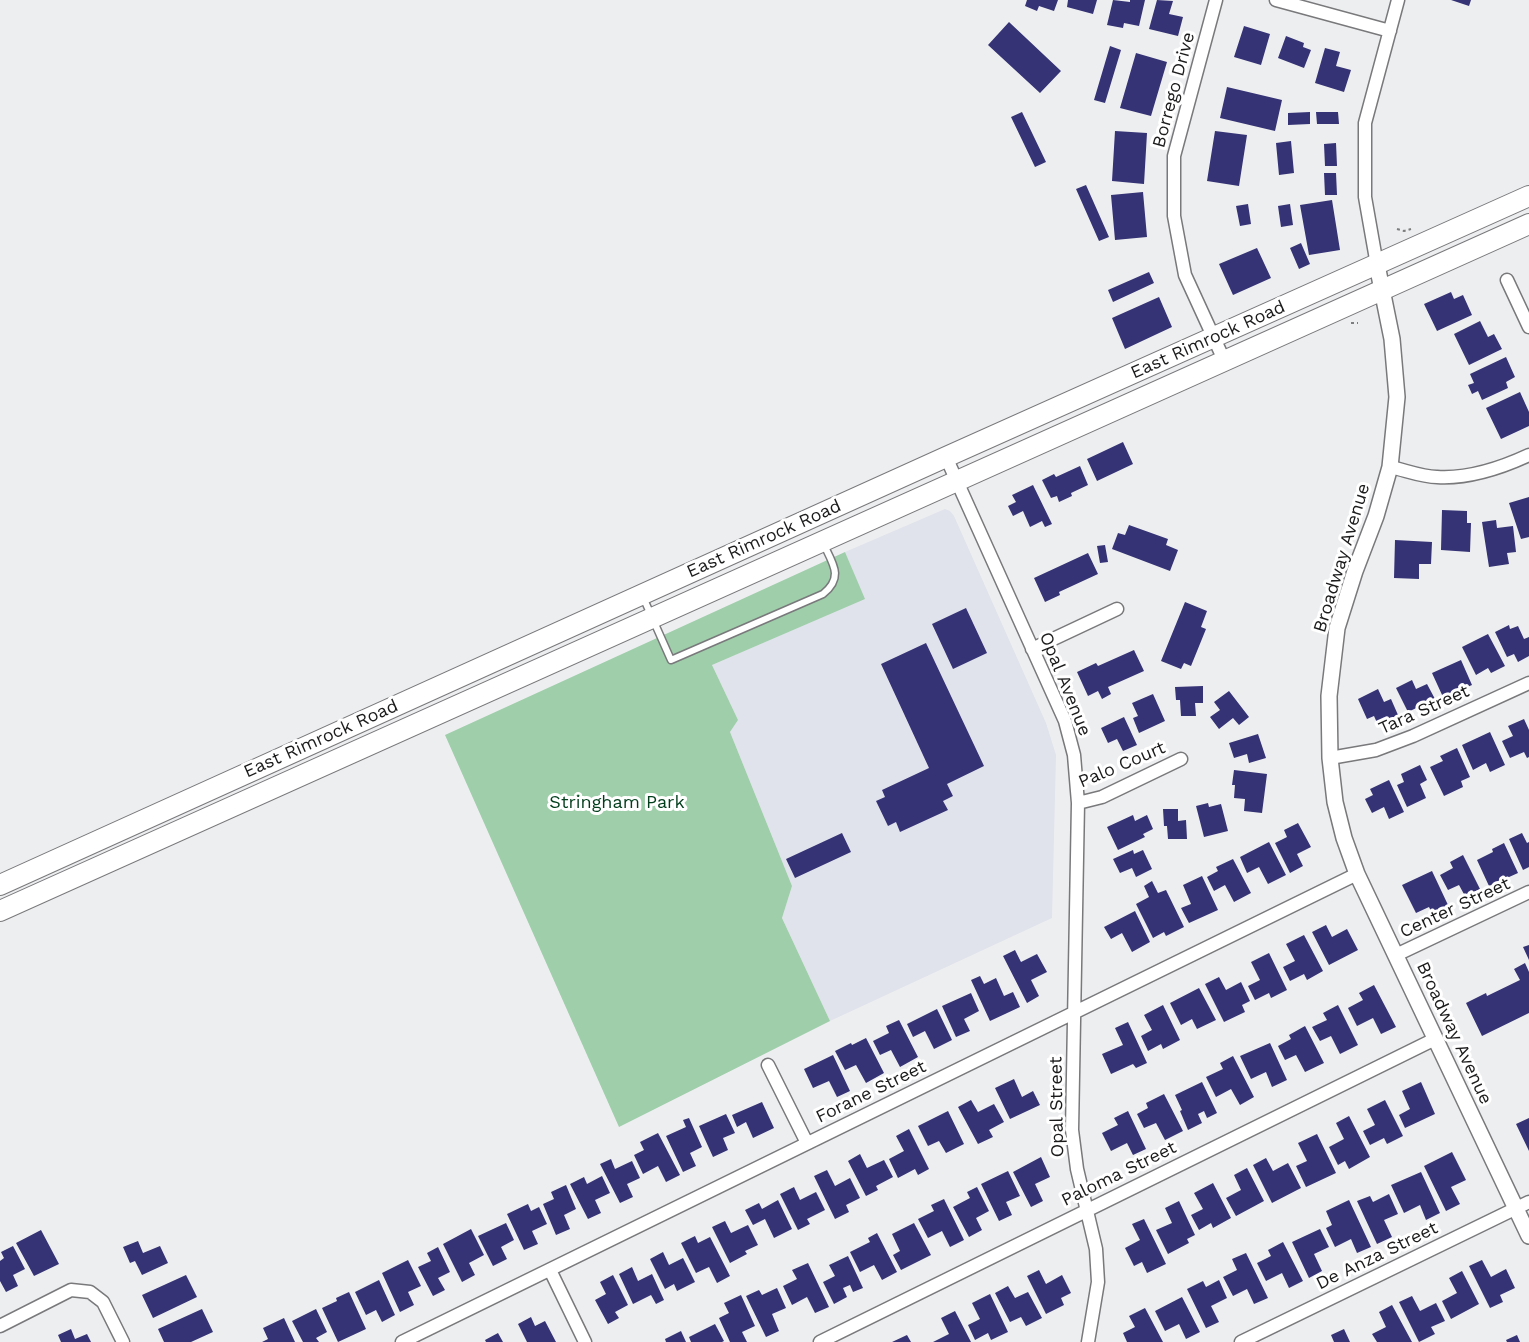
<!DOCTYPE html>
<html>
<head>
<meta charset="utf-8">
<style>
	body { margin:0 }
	canvas { display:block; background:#edeef0 }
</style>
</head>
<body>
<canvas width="1529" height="1342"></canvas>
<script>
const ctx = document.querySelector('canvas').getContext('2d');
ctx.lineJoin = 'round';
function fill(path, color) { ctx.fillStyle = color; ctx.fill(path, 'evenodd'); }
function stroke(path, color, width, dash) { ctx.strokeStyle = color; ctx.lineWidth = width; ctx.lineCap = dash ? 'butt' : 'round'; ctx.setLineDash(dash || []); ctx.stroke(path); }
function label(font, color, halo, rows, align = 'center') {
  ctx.font = font + ' "Work Sans",sans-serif'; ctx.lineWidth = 6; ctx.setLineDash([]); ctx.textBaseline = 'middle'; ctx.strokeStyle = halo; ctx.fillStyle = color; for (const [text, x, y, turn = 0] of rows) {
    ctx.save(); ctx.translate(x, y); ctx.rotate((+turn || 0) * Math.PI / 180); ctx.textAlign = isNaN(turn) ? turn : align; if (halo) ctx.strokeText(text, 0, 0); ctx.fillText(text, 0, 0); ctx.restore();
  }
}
fill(new Path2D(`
	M945,509L950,511L954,516L1046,723L1056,755L1052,918L830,1021L782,918L792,886L730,732L738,720L712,665L864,599L845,552Z`), '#e1e3ec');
fill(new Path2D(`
	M845,552L865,599L712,665L738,720L730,732L792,886L782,918L830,1021L619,1127L445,735Z`), '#9fceaa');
fill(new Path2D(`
	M1027,0H1058L1054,11L1039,6L1037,11L1025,6Z
	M1068,0H1097L1093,14L1067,7Z
	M1113,0L1130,2V0H1145L1139,26L1124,23L1123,28L1107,25Z
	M1157,0L1173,1L1169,14L1183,17L1178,36L1149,29Z
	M1451,0H1471L1469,6Z
	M1009,22L1061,71L1040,93L988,45Z
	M1244,26L1270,34L1261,65L1234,57Z
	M1286,36L1304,43L1303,47L1311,50L1304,68L1278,58Z
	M1110,46L1121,50L1105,103L1094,100Z
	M1325,48L1340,52L1336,66L1351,70L1344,92L1315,83Z
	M1136,53L1167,62L1151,116L1120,108Z
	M1227,87L1282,100L1275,131L1220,118Z
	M1022,112L1046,162L1035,167L1011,117Z
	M1310,112V124L1288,125V113Z
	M1316,112H1338L1339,124H1317Z
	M1115,131L1147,133L1144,184L1112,181Z
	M1215,131L1247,135L1239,186L1207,181Z
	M1291,141L1294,173L1279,175L1276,143Z
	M1336,143L1337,166H1325L1324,144Z
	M1324,173H1336L1337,195H1325Z
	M1086,185L1109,237L1099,241L1076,189Z
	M1143,192L1147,237L1115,240L1111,195Z
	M1332,200L1340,250L1309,255L1300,205Z
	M1248,204L1251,224L1240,226L1236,206Z
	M1290,204L1293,225L1281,227L1278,206Z
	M1301,243L1310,264L1299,269L1290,248Z
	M1257,248L1271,278L1233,295L1219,264Z
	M1149,272L1154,283L1113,302L1108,290Z
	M1451,292L1454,299L1463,295L1472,315L1437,331L1424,304Z
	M1159,297L1172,327L1125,349L1112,318Z
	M1480,321L1488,337L1494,334L1502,349L1469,365L1454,334Z
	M1506,357L1515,377L1506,382L1508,388L1482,400L1478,391L1472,394L1468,385L1474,383L1470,374Z
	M1520,392L1529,412V426L1501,439L1486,408Z
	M1123,442L1133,464L1097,481L1087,459Z
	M1080,466L1088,485L1071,493L1072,496L1059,502L1057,496L1051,498L1042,480L1054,474L1056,477Z
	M1033,485L1052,524L1045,527L1042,521L1030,527L1023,511L1013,516L1008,506L1016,502L1012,495Z
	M1529,497V537L1521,539L1509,503Z
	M1442,510L1467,511V523H1471L1470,552L1441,550Z
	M1496,520L1497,528L1513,526L1516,552L1507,553L1509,564L1489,567L1482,522Z
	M1129,525L1168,539L1166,545L1178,550L1170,571L1112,549L1118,533L1125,535Z
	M1395,540L1432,542L1431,564H1419V579L1394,578Z
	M1105,545L1108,562L1100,563L1097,546Z
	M1088,553L1098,574L1059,592L1060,595L1045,602L1034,578Z
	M1185,602L1207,611L1201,627L1206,629L1191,666L1184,663L1181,669L1161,661Z
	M966,608L987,653L953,669L932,624Z
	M1509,625L1510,629L1518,626L1524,639L1529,637V656L1518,662L1514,654L1507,657L1495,632Z
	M1488,634L1505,666L1491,673L1488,668L1476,675L1462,647Z
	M926,643L984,766L947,784L953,796L943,801L948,810L900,832L896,822L888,826L876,801L885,797L882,790L929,768L881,664Z
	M1134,650L1144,671L1108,687L1111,694L1102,699L1098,691L1088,696L1077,672L1096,663L1098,666Z
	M1461,660L1472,685L1443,697L1432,673Z
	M1412,680L1416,689L1427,684L1435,699L1408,712L1396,688Z
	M1203,686V703H1195L1196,716H1181L1180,700H1176L1175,687Z
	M1378,689L1384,702L1391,699L1398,715L1378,725L1374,716L1367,719L1358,699Z
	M1229,691L1249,717L1239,725L1233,718L1219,729L1210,717L1220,710L1214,702Z
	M1153,694L1165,721L1139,733L1133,718L1138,716L1132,703Z
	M1124,717L1137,745L1123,751L1117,739L1108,743L1101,728Z
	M1524,719L1529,730V757L1527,758L1524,752L1510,758L1502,741L1513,736L1508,726Z
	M1490,732L1505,765L1490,772L1486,763L1473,770L1462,745Z
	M1258,734L1266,758L1249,763L1247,754L1234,758L1229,743Z
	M1457,748L1470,777L1461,781L1463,787L1444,796L1430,767L1443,761L1440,756Z
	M1420,765L1427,780L1420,784L1426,798L1407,807L1397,785L1404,782L1401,774Z
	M1234,770L1267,774L1262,813L1244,811L1245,799L1234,798L1235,785H1232Z
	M1389,780L1404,812L1389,819L1384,807L1372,813L1365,799L1373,795L1370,789Z
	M1208,803L1209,807L1221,804L1228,831L1204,837L1196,806Z
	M1163,809H1178V821L1186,820L1187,839H1168L1167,826H1164Z
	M1133,815L1135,821L1147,815L1153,829L1143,834L1145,837L1118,850L1107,827Z
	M1298,823L1311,847L1297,854L1303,866L1290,873L1275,843L1287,837L1284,830Z
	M842,833L851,852L795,878L786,859Z
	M1522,833L1527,843L1529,842V867L1523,870L1509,839Z
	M1269,842L1286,875L1268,884L1259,867L1247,873L1240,857Z
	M1504,843L1518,873L1489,886L1477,860L1493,852L1492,849Z
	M1133,850L1134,854L1143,850L1152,869L1136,877L1132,868L1120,873L1113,859Z
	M1463,855L1480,889L1465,896L1459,885L1448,890L1440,875L1453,868L1450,862Z
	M1233,859L1251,893L1234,902L1225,885L1214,891L1207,877L1218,871L1216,867Z
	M1432,871L1448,905L1432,913L1429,907L1416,913L1402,885Z
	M1202,876L1218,910L1189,923L1181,908L1191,904L1183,885Z
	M1152,881L1158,893L1166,890L1184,927L1166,936L1164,932L1153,938L1136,904L1149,897L1144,886Z
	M1135,911L1150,942L1132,952L1122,933L1111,939L1104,927Z
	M1326,925L1332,937L1347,929L1358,950L1329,965L1312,932Z
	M1304,935L1323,971L1307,980L1304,974L1290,981L1283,967L1295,961L1286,944Z
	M1529,945V960L1523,947Z
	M1015,950L1021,962L1037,954L1047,972L1031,980L1039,996L1027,1003L1003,956Z
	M1269,953L1287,990L1271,998L1269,993L1255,1000L1248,986L1260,980L1251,962Z
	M1525,963L1529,972V1013L1482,1036L1466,1003L1486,993L1487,996L1520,980L1514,969Z
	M980,976L984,984L996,978L1004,996L1013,992L1020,1007L990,1021L971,980Z
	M1219,977L1226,990L1241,982L1250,1001L1242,1005L1245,1012L1224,1022L1205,984Z
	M1374,985L1396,1027L1381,1034L1373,1018L1357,1026L1348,1008L1363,1000L1359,993Z
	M1199,988L1216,1020L1197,1029L1192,1019L1181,1025L1170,1003Z
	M971,993L979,1011L964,1019L970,1031L956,1037L942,1006Z
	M1163,1005L1180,1040L1163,1049L1161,1044L1148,1051L1141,1036L1152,1030L1144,1015Z
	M1338,1005L1358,1045L1340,1054L1331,1036L1320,1041L1312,1027L1327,1020L1323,1013Z
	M937,1009L952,1040L934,1049L925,1031L913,1037L907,1024Z
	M899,1020L918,1057L900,1067L891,1050L880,1055L873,1041L889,1033L886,1026Z
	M1128,1022L1147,1063L1136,1068L1133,1064L1111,1074L1102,1054L1123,1045L1115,1028Z
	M1305,1026L1324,1063L1305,1072L1296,1055L1285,1060L1278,1046L1291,1039L1289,1035Z
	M866,1038L884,1073L866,1083L856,1065L845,1070L835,1051L851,1043L852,1045Z
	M1270,1043L1287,1080L1272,1087L1266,1072L1251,1079L1240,1056Z
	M833,1055L850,1091L837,1097L829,1081L813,1088L804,1069Z
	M1233,1056L1254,1097L1240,1105L1231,1089L1216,1097L1206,1077L1223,1069L1220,1063Z
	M1014,1079L1022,1097L1033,1091L1040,1105L1010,1119L995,1088Z
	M1202,1082L1217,1113L1207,1118L1204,1111L1198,1114L1202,1123L1188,1130L1180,1111L1182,1110L1175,1095Z
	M1421,1082L1435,1114L1405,1128L1399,1115L1410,1109L1402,1091Z
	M1164,1094L1183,1131L1165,1140L1156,1123L1144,1128L1137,1114L1148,1108L1146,1103Z
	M971,1100L978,1112L994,1104L1004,1122L989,1130L993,1137L978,1144L958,1107Z
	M1385,1100L1403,1136L1387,1144L1384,1138L1370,1145L1363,1131L1375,1125L1367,1109Z
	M762,1102L774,1128L753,1138L746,1122L737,1127L732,1115Z
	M948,1111L964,1144L946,1153L939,1141L928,1146L918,1126Z
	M1128,1111L1146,1149L1133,1155L1127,1143L1111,1151L1102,1133L1118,1125L1114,1118Z
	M726,1114L735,1133L723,1138L728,1150L713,1157L699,1126Z
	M1349,1116L1370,1157L1349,1169L1345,1161L1338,1165L1329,1147L1344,1139L1336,1123Z
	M689,1118L702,1147L690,1153L696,1166L683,1172L666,1136L686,1127L683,1120Z
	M1529,1118V1151L1516,1124Z
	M909,1129L929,1169L918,1175L915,1169L898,1178L889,1159L904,1151L896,1136Z
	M658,1133L680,1175L666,1182L658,1166L643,1174L634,1155L644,1150L640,1142Z
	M1317,1134L1336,1173L1306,1187L1296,1166L1307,1161L1298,1143Z
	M1452,1152L1466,1180L1451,1187L1460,1204L1446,1211L1424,1166Z
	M860,1154L867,1168L884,1160L893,1177L876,1186L878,1190L866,1196L848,1161Z
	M1041,1157L1050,1177L1035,1184L1043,1201L1031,1207L1013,1172Z
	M1266,1158L1273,1171L1288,1163L1301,1188L1272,1203L1253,1165Z
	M611,1159L615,1169L632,1161L640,1178L627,1184L633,1197L620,1203L600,1164Z
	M1247,1168L1264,1201L1236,1216L1226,1198L1241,1190L1234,1175Z
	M827,1170L835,1186L850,1178L860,1198L846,1205L849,1212L835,1219L814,1176Z
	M1008,1171L1020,1196L1006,1202L1012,1215L999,1221L981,1184Z
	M1421,1172L1440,1213L1426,1220L1420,1205L1404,1213L1391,1185Z
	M602,1176L610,1193L595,1200L601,1213L588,1219L570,1184L584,1177L587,1184Z
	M1213,1183L1231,1218L1213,1228L1211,1223L1199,1230L1191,1215L1203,1209L1194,1193Z
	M566,1185L576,1209L564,1215L570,1229L556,1235L543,1204L554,1199L551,1192Z
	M794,1187L800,1200L816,1192L825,1210L807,1219L810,1224L798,1230L780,1194Z
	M977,1187L989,1211L976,1218L982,1230L969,1237L953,1207L970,1198L967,1192Z
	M1389,1194L1398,1214L1384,1220L1392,1237L1377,1244L1357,1201L1370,1196L1373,1202Z
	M944,1199L964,1240L950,1247L942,1231L928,1238L918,1219L934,1211L931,1205Z
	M778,1200L792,1229L774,1238L765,1219L753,1225L745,1210L759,1203L762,1209Z
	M1349,1200L1371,1247L1357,1253L1351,1239L1335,1247L1326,1228L1332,1225L1326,1211Z
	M1179,1201L1195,1235L1187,1239L1189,1243L1168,1254L1156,1230L1172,1223L1165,1208Z
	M528,1204L531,1211L539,1207L547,1224L532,1231L538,1244L524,1250L507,1214Z
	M1144,1219L1166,1264L1147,1273L1142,1262L1134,1266L1125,1248L1140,1240L1132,1224Z
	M725,1221L731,1233L748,1225L758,1245L745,1251L747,1254L730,1263L712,1227Z
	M506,1223L514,1240L501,1247L507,1259L493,1266L478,1236Z
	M914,1223L931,1255L901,1270L893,1255L900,1251L892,1234Z
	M471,1229L484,1255L469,1263L475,1275L462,1282L443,1244Z
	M1320,1229L1329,1247L1314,1254L1322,1271L1309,1278L1292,1242Z
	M41,1230L59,1264L34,1276L16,1243Z
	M877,1233L897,1272L882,1280L874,1265L860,1272L850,1252L870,1242L868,1238Z
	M695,1236L698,1243L710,1237L730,1276L717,1283L709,1267L696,1273L681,1243Z
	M138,1241L143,1253L160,1246L168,1263L142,1275L135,1261L130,1263L123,1247Z
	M1283,1242L1303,1281L1289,1288L1282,1273L1266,1281L1257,1263L1271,1256L1268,1250Z
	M13,1246L25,1269L13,1275L18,1286L6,1292L0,1281V1261L4,1258L1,1252Z
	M438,1247L450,1272L438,1278L445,1290L433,1296L418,1267L431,1261L427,1253Z
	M663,1252L669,1265L683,1258L695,1282L677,1291L674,1284L665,1289L650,1259Z
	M1246,1253L1268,1298L1254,1304L1247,1289L1233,1296L1223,1277L1237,1270L1232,1259Z
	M848,1256L863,1288L853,1292L850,1285L843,1288L847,1297L834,1304L823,1282L835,1276L829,1265Z
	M408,1260L421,1286L408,1292L414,1305L400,1312L382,1273Z
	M1482,1260L1491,1277L1506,1269L1515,1288L1500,1295L1503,1302L1490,1308L1469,1266Z
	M808,1263L829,1307L815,1313L807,1297L792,1305L783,1286L797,1279L792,1270Z
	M632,1267L638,1281L652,1274L664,1300L656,1304L651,1295L633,1304L619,1274Z
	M1039,1270L1046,1284L1062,1275L1071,1293L1061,1298L1064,1305L1046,1314L1027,1276Z
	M1462,1271L1479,1304L1451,1319L1442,1301L1457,1293L1449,1278Z
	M186,1275L197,1297L153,1318L142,1295Z
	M613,1275L628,1305L615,1312L619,1318L608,1324L595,1300L606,1294L600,1282Z
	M379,1280L395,1315L382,1322L376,1310L366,1315L355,1292Z
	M1219,1280L1227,1298L1211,1306L1219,1322L1206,1328L1187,1289L1203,1281L1206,1287Z
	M1008,1286L1015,1298L1028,1292L1042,1318L1026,1326L1021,1317L1010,1322L995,1293Z
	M777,1288L786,1308L772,1314L779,1331L766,1337L746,1296L759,1290L762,1295Z
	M349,1292L366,1329L338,1342L322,1308L337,1301L336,1298Z
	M990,1294L1008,1332L991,1340L988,1333L975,1340L968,1325L980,1319L972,1303Z
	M741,1295L755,1326L742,1332L747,1342H730L719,1318L729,1313L724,1303Z
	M1412,1296L1420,1311L1436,1303L1445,1321L1431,1327L1435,1334L1419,1342L1399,1302Z
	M1182,1297L1200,1332L1186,1339L1179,1324L1165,1331L1155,1311Z
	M1392,1305L1412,1342H1377L1372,1334L1386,1327L1379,1312Z
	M1145,1308L1163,1342H1127L1123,1333L1135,1327L1129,1316Z
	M202,1309L213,1332L191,1342H164L158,1329Z
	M316,1309L327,1332L316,1338L319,1342H303L292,1321Z
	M955,1311L971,1342H933L949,1334L941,1318Z
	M531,1317L535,1326L545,1321L556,1342H527L518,1324Z
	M284,1318L295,1342H262L268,1339L263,1328Z
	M715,1324L724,1341L722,1342H691L689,1337Z
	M71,1329L75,1339L87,1334L91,1342H61L58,1335Z
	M1344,1329L1350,1342H1334L1331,1335Z
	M681,1331L686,1342H666L665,1339Z
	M498,1333L503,1342H486L485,1340Z
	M907,1335L911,1342H892Z
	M1517,1335L1520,1342H1507L1506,1340Z`), '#353275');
const service = new Path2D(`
	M643,597L671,660L823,594C844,577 833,564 823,543`);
const minor = new Path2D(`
	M1216,0L1174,156V216L1185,275L1224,360
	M1276,0L1390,31
	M1377,265L1365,197V123L1398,0
	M1507,280L1529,327
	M946,457L1065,721L1074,755L1078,803L1072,1130L1077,1169L1096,1249L1098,1282L1088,1342
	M1390,467C1405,470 1422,477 1437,477C1469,479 1501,468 1529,455
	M1032,649L1117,609
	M1330,758L1376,750L1413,736L1529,683
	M1078,803L1102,797L1181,759
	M1396,955L1529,892
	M768,1065L807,1143
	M550,1270L585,1342
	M0,1326L71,1290L90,1292L103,1302L123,1342
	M402,1342L1357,874
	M820,1342L1435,1039
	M1241,1342L1529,1202`);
const tertiary = new Path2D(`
	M1377,265L1392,339L1397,397L1390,467L1376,516L1355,571L1337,628L1329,696L1330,758L1335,802L1344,838L1357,874L1529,1236`);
const primary = new Path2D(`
	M0,885L946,457L1529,196
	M0,911L1529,224`);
stroke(service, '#79797c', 9);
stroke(minor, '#79797c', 15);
stroke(tertiary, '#79797c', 18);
stroke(primary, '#79797c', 22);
stroke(new Path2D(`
	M1397,229L1404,231L1411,229
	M1351,323H1358`), '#7d7d7e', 2, [3, 3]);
stroke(service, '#fff', 6);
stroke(minor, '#fff', 12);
stroke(tertiary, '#fff', 15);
stroke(primary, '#fff', 20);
label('18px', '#1b1b1c', '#fff', [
	["Borrego Drive",1174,90,-75],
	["East Rimrock Road",1208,340,-24],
	["East Rimrock Road",764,539,-24],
	["Broadway Avenue",1342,558,-73],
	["Opal Avenue",1065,684,68],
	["Tara Street",1424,710,-24],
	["East Rimrock Road",321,739,-24],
	["Palo Court",1122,765,-23],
	["Center Street",1455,908,-25],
	["Broadway Avenue",1454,1033,65],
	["Forane Street",871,1092,-26],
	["Opal Street",1057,1107,-91],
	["Paloma Street",1119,1174,-26],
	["De Anza Street",1377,1256,-26]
]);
label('18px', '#003d1b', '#fff', [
	["Stringham Park",617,803]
]);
</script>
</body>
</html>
